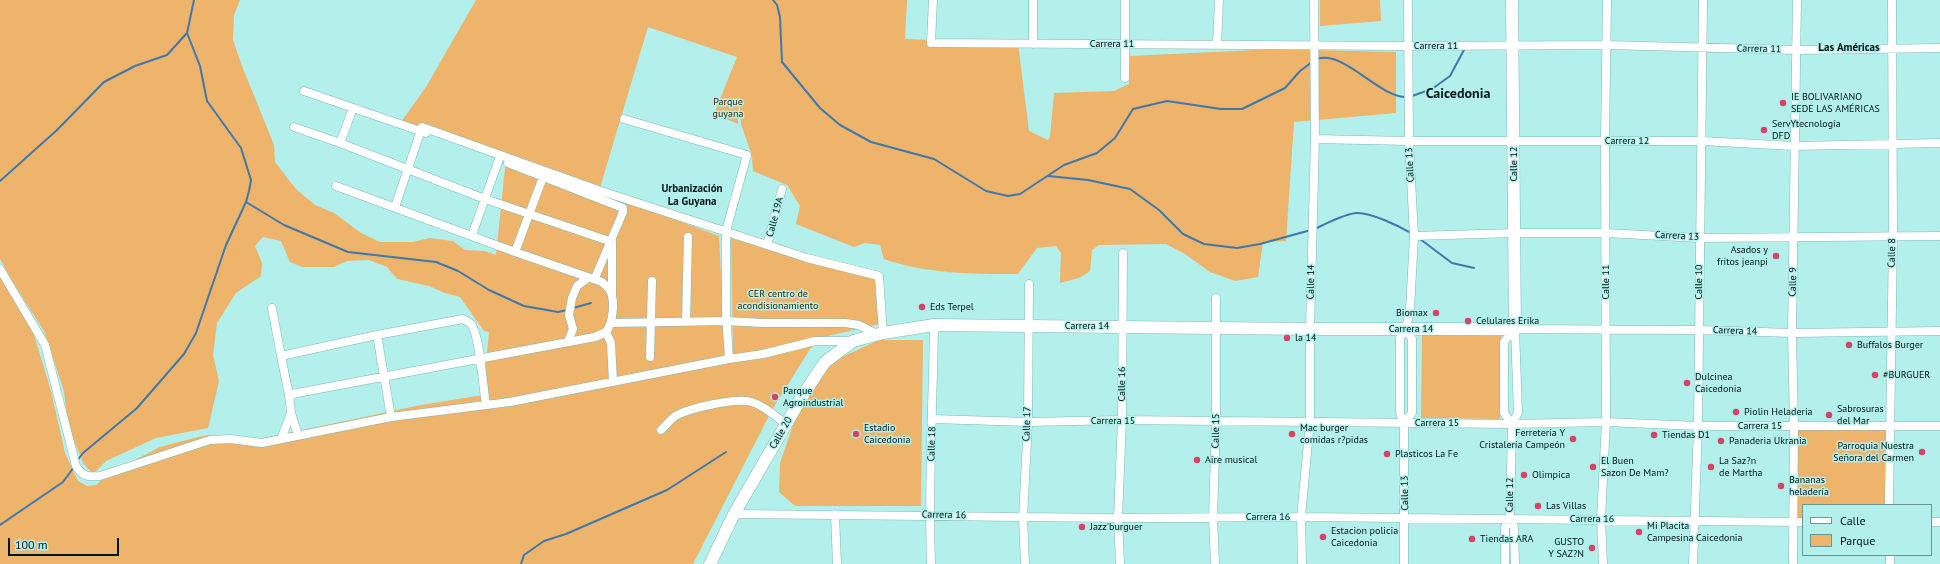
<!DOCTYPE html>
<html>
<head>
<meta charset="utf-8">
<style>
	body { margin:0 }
	#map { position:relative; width:1940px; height:564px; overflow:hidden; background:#b3efeb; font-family:"PT Sans",sans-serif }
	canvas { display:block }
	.legend { position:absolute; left:1802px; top:504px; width:130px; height:52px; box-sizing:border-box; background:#b3efeb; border:1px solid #6b9895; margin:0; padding:5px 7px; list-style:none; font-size:12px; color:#001514 }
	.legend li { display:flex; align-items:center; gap:8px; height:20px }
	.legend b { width:20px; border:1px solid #6b9895 }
	.scale { position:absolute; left:8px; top:538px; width:111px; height:18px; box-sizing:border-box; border:2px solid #001514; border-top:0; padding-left:5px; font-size:12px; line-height:14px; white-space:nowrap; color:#001514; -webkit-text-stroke:3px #b3efeb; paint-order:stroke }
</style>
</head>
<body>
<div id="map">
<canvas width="1940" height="564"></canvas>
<ul class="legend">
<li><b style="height:5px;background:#fff"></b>Calle</li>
<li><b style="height:11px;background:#eeb46b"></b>Parque</li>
</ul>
<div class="scale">100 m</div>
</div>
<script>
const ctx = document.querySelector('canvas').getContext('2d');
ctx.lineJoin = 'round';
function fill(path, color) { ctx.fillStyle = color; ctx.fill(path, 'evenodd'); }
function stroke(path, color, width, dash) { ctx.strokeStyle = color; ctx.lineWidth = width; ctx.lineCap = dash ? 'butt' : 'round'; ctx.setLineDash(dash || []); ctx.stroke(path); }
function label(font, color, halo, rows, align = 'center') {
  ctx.font = font + ' "PT Sans",sans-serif'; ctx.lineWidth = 3; ctx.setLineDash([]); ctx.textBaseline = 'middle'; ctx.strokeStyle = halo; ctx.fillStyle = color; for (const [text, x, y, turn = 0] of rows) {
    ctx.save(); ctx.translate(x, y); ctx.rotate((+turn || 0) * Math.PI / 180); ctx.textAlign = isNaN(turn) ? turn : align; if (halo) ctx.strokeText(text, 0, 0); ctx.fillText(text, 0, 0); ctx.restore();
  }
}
fill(new Path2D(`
	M0,0H240L234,15L233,40L242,66L274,145L275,162L296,189L315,205L334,213L361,233L380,242H413L429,238L453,241L465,250L485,251L496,255L506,159L401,122L426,87L476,0H907L905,39L1018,43L1029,131L1048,140L1050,137L1054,93L1114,91L1129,84L1130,56L1277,49L1396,52V113L1294,122L1286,241L1263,242L1258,277L1235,281L1210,272L1185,254L1166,244L1099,245L1092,250L1090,271L1079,278L1060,283L1061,253L1056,246L1037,248L1018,274C972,274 928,274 884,259L880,245L865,243L854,247L796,224L800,206L787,185L753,171L752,156L741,124L739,96L738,124L714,114L737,57L648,27L599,191L719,236L725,352L733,351L731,238L805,261L877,277L880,324L823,337L810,349L772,410L693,564H0V273L32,328L51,391L65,453L78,481L87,486L96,485L110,473L160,447L198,437L208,435L254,440L421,405L483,395L489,332L484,331L460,297L445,293L429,286L397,279L387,267L369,260L347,261L334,267H302L290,262L281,241L263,237L255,246L262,263L261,276L236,293L217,323L213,355L219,381L208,428L156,438L106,461L93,474L83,463L68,425L64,391L44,331L14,284L0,259Z
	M1320,0H1380L1381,21L1320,26Z
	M1422,335L1501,336L1500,419L1421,418Z
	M879,340H923L921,506H795L779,492L780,463L800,405L829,363Z
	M1794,425L1889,426V505H1803V522H1794Z`), '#eeb46b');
stroke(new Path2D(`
	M773,0L777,5L780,17L782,62L820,108L840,125L871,142L934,159L986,191L1008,196L1020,194L1064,165L1097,153L1115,138L1133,109L1167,101L1221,109H1242L1285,88L1300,71L1312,62
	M1317,59C1344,50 1376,95 1405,97
	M1412,96L1432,89L1450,76L1465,48
	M1048,176L1088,180L1130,189L1159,210L1183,234L1204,244L1237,248L1260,244L1311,230
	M0,181L57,130L104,82L135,66L167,55L187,33
	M246,202L284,225L348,252L436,262L458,271L489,290L524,306L558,312L567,310
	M1315,229C1327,223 1342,215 1356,213C1370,212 1399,226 1411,233
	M1420,239L1452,263L1474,268
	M573,308L591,303
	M77,461L83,453L137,408L184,354L196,333L226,245L246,202L249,191L251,180L241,148L207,101L200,66L187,33L194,0
	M0,525L63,482L74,467
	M521,564L524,555L544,541L566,534L667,490L726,452`), '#4078ab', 2);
const street = new Path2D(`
	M933,0L931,43L1408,46L1606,45L1797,50L1940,48
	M1125,0V78
	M1033,44V0
	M1217,45L1219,0
	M304,91L426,133
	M624,119L747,155L726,231V313L729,359
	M294,127L340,143L485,199L612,242
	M1315,139L1409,141H1702L1794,146L1940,143
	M340,143L353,108
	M508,163L623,208V212L595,278
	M336,186L515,252L602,282C604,284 607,286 609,289C616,299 613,323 606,332
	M395,207L422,127L598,190L807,258L879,276L883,333
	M472,235L499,159
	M1414,236L1514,233H1606L1699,238L1940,236
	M612,245V293
	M767,245L782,189
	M515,252L543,177
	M0,269L45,345L76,466C83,477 88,477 100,476L210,440L230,439L262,443L391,417L510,402L729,359L763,354L815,341H853
	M272,308L281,356
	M686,322L688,237
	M611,323L726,321L763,323H845L859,325L877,334
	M1515,329L1699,330L1792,333L1940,331
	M377,335L391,417
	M568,341L573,329L569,315L572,298L577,286L588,278
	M650,357L652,281
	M289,395L291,413L298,435
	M486,405C483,388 480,335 471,324C469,322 466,321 463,319L377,335L281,356L289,395L297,393L595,337L606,332L611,343L613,382
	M933,419L1028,422L1122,420L1512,424L1606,422L1698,426H1940
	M1404,423L1412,413V339L1406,329
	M1512,424L1504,413V342L1515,329
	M661,430C666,426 671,418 677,415C691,408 737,397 752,402C765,406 776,417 786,424
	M281,439L291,413
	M1889,505L1893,236L1892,0
	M734,514L1118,518L1301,517L1803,522
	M835,514L837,564
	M1510,519L1514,527L1515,564
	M1931,522H1940
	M1890,555V564
	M931,564C928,484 933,404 934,325
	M1025,564L1023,517L1028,422L1029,284
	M1120,564L1118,518L1122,420L1123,253
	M1215,564L1213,517L1216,422V298
	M1302,564L1301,517L1310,421V329L1315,139L1314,0
	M1404,564V423L1400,413V338L1406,329L1410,310L1414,236L1409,141L1408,0
	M1505,564V527L1510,519L1512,424L1518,413L1515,329
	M1603,564L1601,519L1606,422L1605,141L1607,0
	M1693,564L1698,426L1703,0
	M1793,564L1794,425L1792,333L1797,0`);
const secondary = new Path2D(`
	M710,564L734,514L803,395L825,362L853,341L883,333L934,325L1310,329H1515L1512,0`);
stroke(street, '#7eb8b5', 9);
stroke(secondary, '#7eb8b5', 13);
stroke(street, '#fff', 8);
stroke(secondary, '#fff', 12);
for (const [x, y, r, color] of [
	[1783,103,4,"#d44464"],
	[1764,130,4,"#d44464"],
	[1776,256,4,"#d44464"],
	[922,307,4,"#d44464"],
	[1436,313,4,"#d44464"],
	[1468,321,4,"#d44464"],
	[1287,338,4,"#d44464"],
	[1849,345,4,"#d44464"],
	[1875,375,4,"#d44464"],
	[1687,383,4,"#d44464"],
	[775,397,4,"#d44464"],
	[1736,412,4,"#d44464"],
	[1829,415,4,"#d44464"],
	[856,434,4,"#d44464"],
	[1292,434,4,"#d44464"],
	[1654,435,4,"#d44464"],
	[1573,439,4,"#d44464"],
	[1721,441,4,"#d44464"],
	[1922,452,4,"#d44464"],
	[1387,454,4,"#d44464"],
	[1197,460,4,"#d44464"],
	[1593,467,4,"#d44464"],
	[1711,467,4,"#d44464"],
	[1524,475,4,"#d44464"],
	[1781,486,4,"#d44464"],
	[1538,506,4,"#d44464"],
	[1082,527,4,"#d44464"],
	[1639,532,4,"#d44464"],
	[1323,537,4,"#d44464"],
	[1472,539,4,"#d44464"],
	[1592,548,4,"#d44464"]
]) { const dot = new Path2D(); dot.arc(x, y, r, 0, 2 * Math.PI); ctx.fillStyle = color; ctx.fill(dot); stroke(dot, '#b3efeb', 1.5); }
label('10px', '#001514', '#b3efeb', [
	["Carrera 11",1112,44],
	["Carrera 11",1436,46],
	["Carrera 11",1759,49,1],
	["Carrera 12",1627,141],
	["Calle 12",1514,164,-90],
	["Calle 13",1410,165,-93],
	["Calle 19A",775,217,-75],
	["Carrera 13",1677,236,3],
	["Calle 8",1892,253,-89],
	["Calle 14",1311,282,-89],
	["Calle 11",1606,282,-90],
	["Calle 10",1699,282,-90],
	["Calle 9",1793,282,-89],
	["Carrera 14",1087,326],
	["Carrera 14",1411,329],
	["Carrera 14",1735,331,2],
	["Calle 16",1122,384,-90],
	["Carrera 15",1113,421],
	["Carrera 15",1437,423],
	["Calle 17",1027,424,-88],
	["Carrera 15",1760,426],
	["Calle 15",1216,431,-89],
	["Calle 20",781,433,-60],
	["Calle 18",932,444,-88],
	["Calle 13",1405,493,-91],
	["Calle 12",1510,495,-89],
	["Carrera 16",944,515,1],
	["Carrera 16",1268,517],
	["Carrera 16",1592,519]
]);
label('10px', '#001514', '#b3efeb', [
	["IE BOLIVARIANO",1791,97],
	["SEDE LAS AMÉRICAS",1791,109],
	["ServYtecnología",1772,124],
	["DFD",1772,136],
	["Asados y",1768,250,"right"],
	["fritos jeanpi",1768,262,"right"],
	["Eds Terpel",930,307],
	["Biomax",1428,313,"right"],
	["Celulares Erika",1476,321],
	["la 14",1295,338],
	["Buffalos Burger",1857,345],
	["#BURGUER",1883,375],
	["Dulcinea",1695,377],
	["Caicedonia",1695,389],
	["Parque",783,391],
	["Agroindustrial",783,403],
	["Sabrosuras",1837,409],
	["del Mar",1837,421],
	["Piolin Heladeria",1744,412],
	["Estadio",864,428],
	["Caicedonia",864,440],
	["Mac burger",1300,428],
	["comidas r?pidas",1300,440],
	["Ferretería Y",1565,433,"right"],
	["Cristalería Campeón",1565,445,"right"],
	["Tiendas D1",1662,435],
	["Panaderia Ukrania",1729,441],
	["Parroquia Nuestra",1914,446,"right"],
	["Señora del Carmen",1914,458,"right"],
	["Plasticos La Fe",1395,454],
	["Aire musical",1205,460],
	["El Buen",1601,461],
	["Sazon De Mam?",1601,473],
	["La Saz?n",1719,461],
	["de Martha",1719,473],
	["Olimpica",1532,475],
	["Bananas",1789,480],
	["heladería",1789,492],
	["Las Villas",1546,506],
	["Mi Placita",1647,526],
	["Campesina Caicedonia",1647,538],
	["Jazz'burguer",1090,527],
	["Estacion policia",1331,531],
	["Caicedonia",1331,543],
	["Tiendas ARA",1480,539],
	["GUSTO",1584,542,"right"],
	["Y SAZ?N",1584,554,"right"]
], 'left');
label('10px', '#3f2500', '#b3efeb', [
	["Parque",728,102],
	["guyana",728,114],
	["CER centro de",778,294],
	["acondisionamiento",778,306]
]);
label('bold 11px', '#001514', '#b3efeb', [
	["Las Américas",1849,48],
	["Urbanización",692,189],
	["La Guyana",692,202]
]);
label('bold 14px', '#001514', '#b3efeb', [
	["Caicedonia",1458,94]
]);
</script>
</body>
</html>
